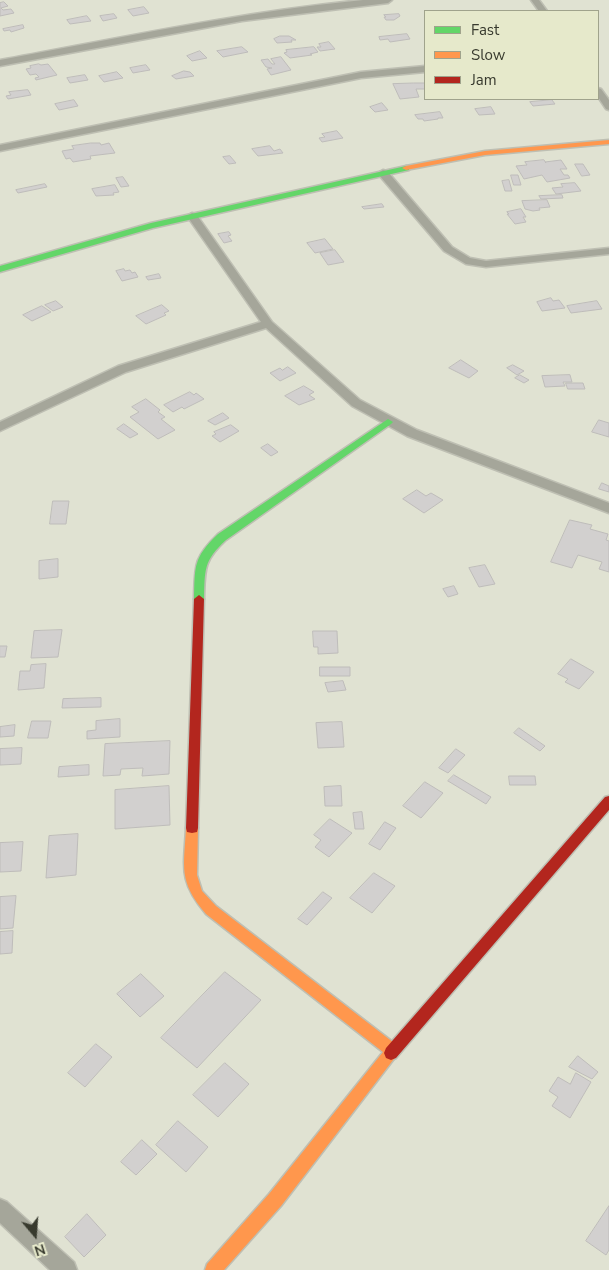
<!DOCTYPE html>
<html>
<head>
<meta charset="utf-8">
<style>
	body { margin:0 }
	#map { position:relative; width:609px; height:1270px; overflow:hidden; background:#e0e2d2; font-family:"Nunito Sans",sans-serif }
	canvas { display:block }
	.legend { position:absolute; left:424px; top:10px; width:175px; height:90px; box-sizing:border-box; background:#e6e9cb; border:1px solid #a0a38c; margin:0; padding:6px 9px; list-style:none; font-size:15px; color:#383a2e }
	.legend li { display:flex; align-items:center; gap:10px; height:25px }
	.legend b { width:25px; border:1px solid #a0a38c }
	.north { position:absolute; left:10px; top:1210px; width:50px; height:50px; -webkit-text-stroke:4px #e6e9cb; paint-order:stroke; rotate:162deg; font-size:14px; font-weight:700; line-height:20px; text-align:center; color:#383a2e }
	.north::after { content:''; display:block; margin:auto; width:18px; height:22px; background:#383a2e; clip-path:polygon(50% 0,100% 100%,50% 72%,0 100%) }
</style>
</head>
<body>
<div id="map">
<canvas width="609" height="1270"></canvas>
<ul class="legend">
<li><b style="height:6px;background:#63d668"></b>Fast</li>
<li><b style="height:6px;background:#ff974d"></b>Slow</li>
<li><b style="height:6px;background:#b3261e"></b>Jam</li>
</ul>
<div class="north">N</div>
</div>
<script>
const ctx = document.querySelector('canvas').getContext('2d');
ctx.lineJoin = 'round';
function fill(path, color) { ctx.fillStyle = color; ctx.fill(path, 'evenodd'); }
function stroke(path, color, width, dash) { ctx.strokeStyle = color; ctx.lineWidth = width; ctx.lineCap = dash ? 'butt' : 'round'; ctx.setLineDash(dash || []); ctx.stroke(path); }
const building = new Path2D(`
	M4,2L8,6L1,8L3,10L11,9L14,13L0,16V3Z
	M144,7L149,13L133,16L128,10Z
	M114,14L117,18L103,21L100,16Z
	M399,14L400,16L394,20H386L384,17H386L384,15Z
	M87,16L91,21L70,24L67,20Z
	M23,25L24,28L11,32L10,30L4,31L3,29Z
	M407,34L410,39L390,42L388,39L380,40L379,37Z
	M280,36H289L296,40H291L292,42L277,43L274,39Z
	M329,42L335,49L320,51L317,47H321L319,44Z
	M242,47L248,52L223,57L217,51Z
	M314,47L318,52L310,54L312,55L290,58L284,53L287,52L286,50Z
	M200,51L207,58L192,61L187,56Z
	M281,57L291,70L271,75L267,69L272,68L266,67L261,60L268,59L272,64H275L271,59Z
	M39,64L41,65L48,64L57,75L36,80L35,78L39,77L36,74L30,75L26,69L31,68L30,66Z
	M146,65L150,70L133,73L130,68Z
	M184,71L190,72L194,76L176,79L172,76Z
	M117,72L123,78L104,82L99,76Z
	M85,75L88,80L70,83L67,78Z
	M414,83H425V89H416L419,97L400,99L393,84Z
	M28,90L31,95L8,99L6,96L11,95L9,92Z
	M74,100L78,106L59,110L55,104Z
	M552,100L555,104L533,106L530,102Z
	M382,103L388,110L375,112L370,107Z
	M491,107L495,114L479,115L475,109Z
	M440,112L443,118H438V119L424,121L423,119H418L415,115Z
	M337,131L343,138L322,142L319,138L325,137L322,134Z
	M91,143H100L101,145L109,143L115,153L90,156L91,159L73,162L70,158L66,159L62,151L74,149L72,146Z
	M270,146L274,151L280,149L283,153L258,156L252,149Z
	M230,156L236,163L229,164L223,157Z
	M544,160L546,163L545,162L561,160L567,169H560L564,175H568L570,178L547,182L542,175L524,179L516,166L527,165L525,162Z
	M575,164H583L590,175L582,176Z
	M511,175H518L521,185H514Z
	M123,177L129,186L121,187L116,178Z
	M509,180L512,191H505L502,181Z
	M575,183L581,191L556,194L552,188L563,187L561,184Z
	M45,184L47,187L18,193L16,190Z
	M115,185L119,192L113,193L114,195L96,196L92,189Z
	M562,195L563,198L541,199L539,196Z
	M547,200L550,207L539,208L540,210L533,211L525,209L522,201Z
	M382,204L384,207L364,209L362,207Z
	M521,209L526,217H523L526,222L515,224L507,214H509L507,212Z
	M229,232L231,235L228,236L232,241L224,243L218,234Z
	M325,239L333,249L315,253L307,243Z
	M335,250L344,262L328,265L320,253Z
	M124,269L125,271L130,270L132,273L135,272L138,277L122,281L116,271Z
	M159,274L161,278L148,280L146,277Z
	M551,298L553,301L559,300L565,308L542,311L537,302Z
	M56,301L63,307L53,311L45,305Z
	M597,301L602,309L571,313L567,306Z
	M162,305L169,311L164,313L166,315L146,324L136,316Z
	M42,306L51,312L32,321L23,315Z
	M461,360L478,371L469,378L449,368Z
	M513,365L524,371L517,375L507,368Z
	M288,367L296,373L280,381L270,373L280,368L282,370Z
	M520,375L529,380L524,383L515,378Z
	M570,375L572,382H563L565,386L545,387L542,376Z
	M566,383H583L585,389H568Z
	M304,386L314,392L309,395L315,399L299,405L285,396Z
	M190,392L194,395L196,393L204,399L184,409L182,407L173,412L164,405Z
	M146,399L160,410L158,412L165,417L161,419L175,430L158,439L130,417L139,412L132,407Z
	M223,413L229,418L215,425L208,421Z
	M599,420L609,423V437L592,432Z
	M124,424L138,434L130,438L117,429Z
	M231,425L239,431L220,442L212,436L216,434L214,432Z
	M268,444L278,452L271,456L261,448Z
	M602,483L609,486V492L599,489Z
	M417,490L426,496L431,493L443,500L424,513L403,499Z
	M53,501H69L66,524H50Z
	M570,520L592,525L590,529L608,534L606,540L609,541V572L599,569L602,562L578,555L572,568L551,562Z
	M58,559V577L39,579V561Z
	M485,565L495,584L479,587L469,568Z
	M454,586L458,594L448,597L443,589Z
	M62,630L58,657L31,658L34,631Z
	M313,631H337L338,653L318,654V647H314Z
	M0,646H7L5,657H0Z
	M571,659L594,672L579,689L565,682L568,679L558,674Z
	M46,664L44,688L18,690L20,671H30L31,665Z
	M320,667H350V676H320Z
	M343,681L346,690L328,692L325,683Z
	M101,698V707L62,708L63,699Z
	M120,719V737L87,739V731L96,730V721Z
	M32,721H51L48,738H28Z
	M342,722L344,747L318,748L316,723Z
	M15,725L14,736L0,737V727Z
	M519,728L545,746L540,751L514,733Z
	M170,741L169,774L142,776L143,768L121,769L120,775L103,776L105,744Z
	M22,748L21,764L0,765V749Z
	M456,749L465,755L448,773L439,768Z
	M89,765V775L58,777L59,767Z
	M454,775L491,797L486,804L448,781Z
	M509,776H535L536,785H510Z
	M425,782L443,793L421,818L403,806Z
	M169,786L170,825L115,829V790Z
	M341,786L342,806H325L324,787Z
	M362,812L364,829H355L353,813Z
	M330,819L352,833L329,857L315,847L321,840L314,835Z
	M385,822L396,828L380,850L369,844Z
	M78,834L76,875L46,878L49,836Z
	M23,842L21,871L0,872V843Z
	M374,873L395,886L372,913L350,898Z
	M323,892L332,898L307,925L298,919Z
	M16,896L13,928L0,929V897Z
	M13,931L12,953L0,954V932Z
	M225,972L261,1000L197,1068L161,1038Z
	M141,974L164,996L140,1017L117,994Z
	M96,1044L112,1057L85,1087L68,1073Z
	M578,1056L598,1072L592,1079L569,1067Z
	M225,1063L249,1084L218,1117L193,1095Z
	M576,1073L591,1082L570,1118L552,1106L558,1097L549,1091L558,1077L570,1084Z
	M178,1121L208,1147L186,1172L156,1145Z
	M142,1140L157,1154L136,1175L121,1162Z
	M609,1206V1250L606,1255L586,1241Z
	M87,1214L106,1235L84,1257L65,1237Z`);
fill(building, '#d2d0cf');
stroke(building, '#bebcba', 1);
const street = new Path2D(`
	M363,0H392L388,3L242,21L0,66V60C120,38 241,12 363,0Z
	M531,0H539L547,11H539Z
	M425,66V72L361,78L0,151V145L361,72Z
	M598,88L601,89L609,100V110L606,109L598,97Z
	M383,170L387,171L452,247L470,258L486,261L609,248V254L486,267L466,264L444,251L379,175L378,173Z
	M192,213L196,214L272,322L360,400L417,430L609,503V513L407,436L352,406L266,328L126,372L0,431V422L118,366L261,322L187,216Z
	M0,1199L7,1202L74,1262L77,1270H50L0,1223Z`);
const fast = new Path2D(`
	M406,166H409V170L153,228L0,272V266L151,223Z
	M388,419L393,422L391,424L226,540C203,561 205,570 204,599L203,602H195L194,599C195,566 193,558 218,534Z`);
const slow = new Path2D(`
	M609,140V144L485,155L406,170L402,168L406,166L485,151Z
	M192,823L197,824L198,828L197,875L202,891L216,906L398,1046L400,1051L281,1206L224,1270H205L207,1264L269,1194L383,1052L206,914C178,881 184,868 186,828L187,824Z`);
const jam = new Path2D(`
	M199,595L204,599L198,828L197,832L192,833L187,832L186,828L194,599Z
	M609,796V810L396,1058L391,1060L386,1058L384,1053L386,1048L605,797Z`);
stroke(street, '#bebfb3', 3);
stroke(fast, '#bebfb3', 3);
stroke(slow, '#bebfb3', 3);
stroke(jam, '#bebfb3', 3);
fill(street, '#a5a69a');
fill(fast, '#63d668');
fill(slow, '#ff974d');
fill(jam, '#b3261e');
</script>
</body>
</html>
